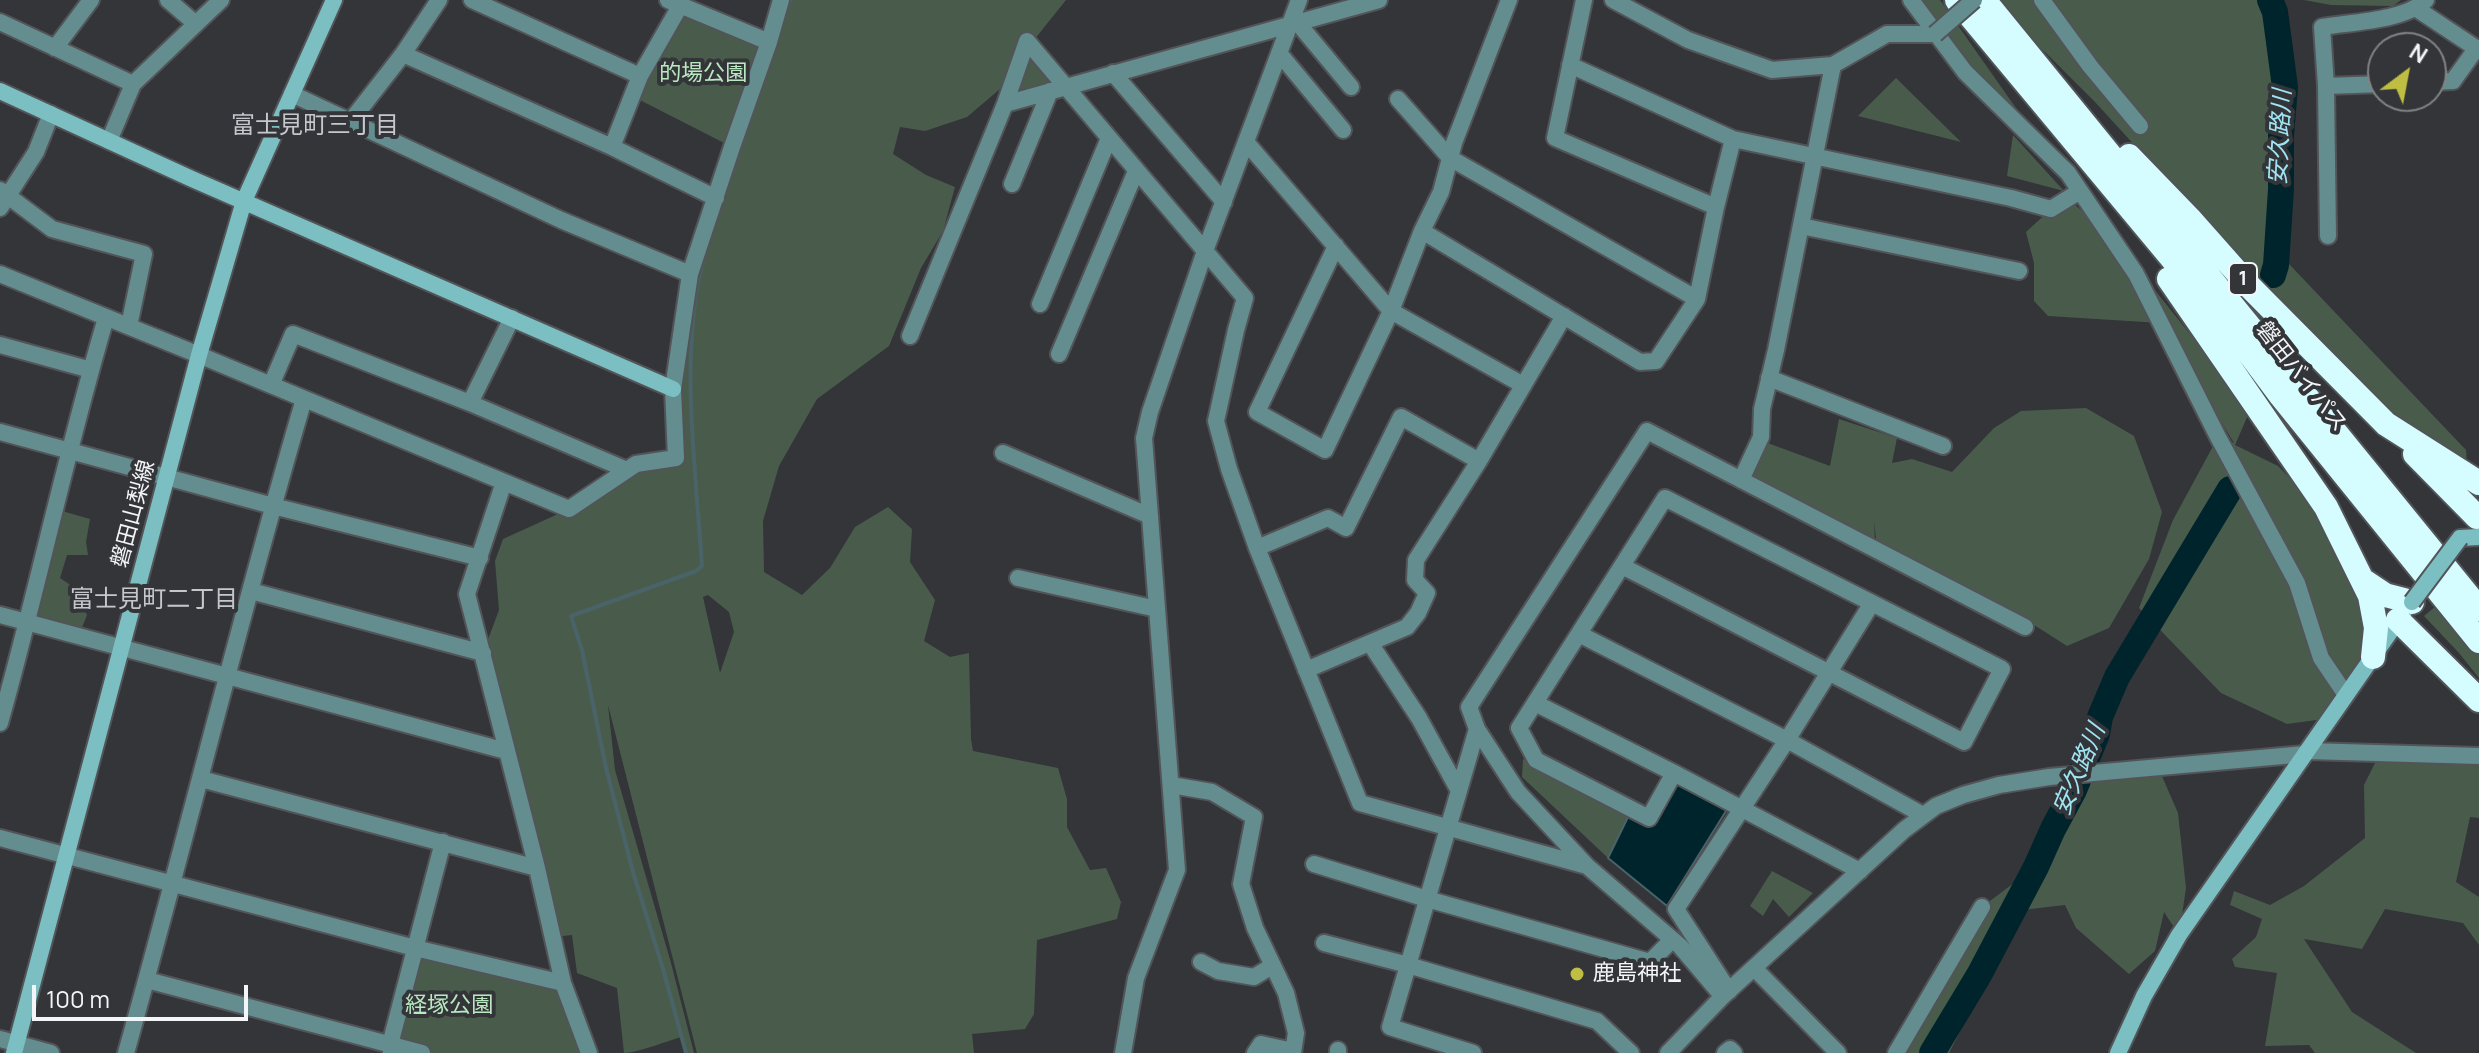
<!DOCTYPE html>
<html>
<head>
<meta charset="utf-8">
<style>
	body { margin:0 }
	#map { position:relative; width:2479px; height:1053px; overflow:hidden; background:#333539; font-family:Manrope,sans-serif }
	canvas { display:block }
	.north { position:absolute; left:2367px; top:32px; width:80px; height:80px; box-sizing:border-box; background:#333539; border:2px solid #808285; border-radius:50%; rotate:32deg; font-size:22px; font-weight:700; line-height:32px; text-align:center; color:#f4f5f8 }
	.north::after { content:''; display:block; margin:auto; width:28px; height:36px; background:#bfbe42; clip-path:polygon(50% 0,100% 100%,50% 72%,0 100%) }
	.scale { position:absolute; left:32px; top:985px; width:216px; height:36px; box-sizing:border-box; border:4px solid #f4f5f8; border-top:0; padding-left:10px; font-size:24px; line-height:28px; white-space:nowrap; color:#f4f5f8; -webkit-text-stroke:6px #333539; paint-order:stroke }
</style>
</head>
<body>
<div id="map">
<canvas width="2479" height="1053"></canvas>
<div class="north">N</div>
<div class="scale">100 m</div>
</div>
<script>
const ctx = document.querySelector('canvas').getContext('2d');
ctx.lineJoin = 'round';
function fill(path, color) { ctx.fillStyle = color; ctx.fill(path, 'evenodd'); }
function stroke(path, color, width, dash) { ctx.strokeStyle = color; ctx.lineWidth = width; ctx.lineCap = dash ? 'butt' : 'round'; ctx.setLineDash(dash || []); ctx.stroke(path); }
function label(font, color, halo, rows, align = 'center') {
  ctx.font = font + ' Manrope,"Noto Sans JP",sans-serif'; ctx.lineWidth = 8; ctx.setLineDash([]); ctx.textBaseline = 'middle'; ctx.strokeStyle = halo; ctx.fillStyle = color; for (const [text, x, y, turn = 0] of rows) {
    ctx.save(); ctx.translate(x, y); ctx.rotate((+turn || 0) * Math.PI / 180); ctx.textAlign = isNaN(turn) ? turn : align; if (halo) ctx.strokeText(text, 0, 0); ctx.fillText(text, 0, 0); ctx.restore();
  }
}
fill(new Path2D(`
	M784,0H1066L1030,45L1064,86L1007,98L1013,78L967,117L925,131L900,127L893,154L926,175L955,187L943,231L921,268L889,346L817,399L779,466L763,521L764,572L802,595L830,568L855,527L888,507L912,529L910,562L935,600L924,641L950,657L969,653L971,739L973,751L1058,768L1067,799V827L1090,870L1106,868L1121,902L1117,919L1037,940L1034,1014L1025,1029L972,1034L974,1053H697L608,705L615,770L671,963L694,1053H687L682,1037C666,1041 638,1053 624,1053L617,988L577,973L572,935L553,937L483,653L499,610L495,561L503,539L569,509L635,465L676,458L674,404L690,274L732,147L632,96L680,6L769,42ZM708,595L729,612L734,632L720,673L703,597Z
	M1910,0H1940L2049,155Z
	M2000,0H2261L2282,71L2280,157L2270,244L2466,450L2467,465L2430,452L2268,291L2095,102L2045,52L1996,12Z
	M2304,0H2401L2393,6L2331,5Z
	M1896,78L1961,142L1858,116Z
	M2013,135L2064,191L2007,176Z
	M2075,205L2108,232L2211,360L2248,415L2235,445L2278,466L2334,523L2364,581L2373,657L2331,718L2287,724L2221,693L2139,608L2173,520L2218,437L2234,443L2161,323L2048,316L2034,301V263L2026,232L2051,209Z
	M2086,408L2134,436L2162,512L2149,559L2109,628L2067,646L2020,616L1877,546L1874,522L1875,544L1743,475L1765,442L1830,466L1839,419L1897,438L1892,463L1912,459L1952,472L1994,428L2021,411Z
	M55,509L90,519L86,542L88,555H67L60,578L78,590L87,615L81,630L29,619Z
	M2436,606L2454,622L2479,653V678L2459,653L2424,616Z
	M2380,753L2479,758V818L2470,817L2456,882L2479,897V945L2463,923L2385,909L2362,949L2304,939L2352,1012L2416,1053H2315L2309,1045L2265,1046L2277,973L2235,967L2232,959L2256,937L2262,919L2230,905L2234,891L2270,905L2304,886L2365,838L2364,785Z
	M1523,759L1632,809L1608,858L1522,777Z
	M2158,767L2178,813L2186,888L2179,935L2164,912L2155,951L2129,974L2076,928L2065,905L2022,910L1949,1053H1896L1982,907L2055,852L2053,829L2094,773Z
	M1772,871L1813,893L1789,917L1773,899L1763,916L1750,906Z
	M415,948L559,990L581,1053H397Z`), '#495c4c');
const water = new Path2D(`
	M1682,784L1723,806L1726,811L1667,906L1608,858L1631,811L1653,821L1673,786Z`);
fill(water, '#00242b');
stroke(water, '#496368', 2);
stroke(new Path2D(`
	M784,17L790,0
	M724,195L758,97
	M686,1053L663,969L633,872L606,768L582,650L571,616L696,571L702,566C696,471 679,352 703,260`), '#496368', 4);
stroke(new Path2D(`
	M2270,0L2275,12L2285,87L2281,135V189L2276,265L2273,275
	M1932,1053L1979,975L2036,867L2053,829L2074,790L2097,734L2100,717L2117,677L2230,489`), '#00242b', 26);
const street = new Path2D(`
	M168,0L196,24
	M472,0L640,76
	M668,0L769,42
	M1584,0L1555,138L1716,207L1733,139
	M1613,0L1688,40L1772,70L1833,65L1887,34H1935
	M1911,0L1965,72L2068,173L2136,274L2218,437L2297,583L2321,658L2346,695
	M2042,0L2090,66L2140,126
	M2417,9L2479,50
	M0,22L133,84
	M1297,22L1351,87
	M55,48L91,0
	M1279,53L1343,130
	M403,54L612,147L716,198
	M1570,65L1733,139L2011,198L2051,209L2080,191
	M1113,73L1224,202
	M2431,82L2453,81L2476,49
	M2326,86L2383,84
	M292,94L561,220L690,274
	M1398,99L1450,158L1697,299L1716,207
	M1005,104L1027,41L1245,298L1236,330L1216,421L1229,469L1257,548L1360,803L1587,866
	M350,122L403,54L439,0
	M109,141L133,84L221,0
	M1246,142L1391,311L1523,385
	M612,147L640,76L680,6
	M1012,184L1050,91
	M0,190L52,229L144,254L129,326
	M0,208L36,152L51,114
	M1801,226L2019,271
	M1422,231L1640,362L1656,361L1697,299
	M2328,236L2326,86L2322,27C2352,22 2404,21 2426,0
	M1336,246L1257,412L1325,450L1391,311L1422,231L1441,192L1454,143L1509,0
	M0,274L199,355L569,509L636,464L676,458L673,389L690,274L732,147L769,42L781,0
	M1040,304L1109,138
	M512,318L470,403L627,470
	M910,336L1005,104L1379,0
	M0,345L91,370
	M1059,354L1136,171
	M1769,378L1943,446
	M271,385L293,334L470,403
	M0,432L273,506L480,558
	M1003,453L1150,516
	M1741,480L1761,437L1762,409L1776,350L1833,65
	M504,482L467,594L537,868L563,983L589,1053
	M1257,548L1328,518L1346,528L1401,417L1479,461
	M1622,566L1964,742L2002,669L1665,498L1519,728L1536,760L1649,818L1674,773
	M1018,578L1157,609
	M251,591L483,653
	M0,615L506,751
	M1579,634L1787,740L1923,815
	M1370,643L1419,718L1459,791
	M1306,670L1407,627L1418,613L1427,593L1415,580L1416,560L1479,461L1564,316
	M1535,703L1674,773L1860,871
	M0,723C38,588 66,452 106,318
	M1477,729L1518,792L1587,866L1680,946L1719,992
	M2308,751L2479,756
	M201,779L537,868
	M1171,785L1212,792L1254,817L1241,884L1255,928L1286,993L1296,1033L1293,1053
	M0,838L415,948L563,983
	M1314,864L1427,899L1650,962L1672,940
	M1324,943L1408,965L1597,1021L1631,1053
	M1201,962L1218,971L1254,977L1272,966
	M1754,968L1838,1053
	M147,980L422,1053
	M1729,991L1676,909L1787,740L1872,603
	M0,1039L51,1053
	M1338,1050V1053
	M126,1053C187,836 240,616 304,399
	M391,1053L392,1037L443,842
	M1123,1053L1136,978L1177,870L1144,438L1150,412L1205,251L1299,0
	M1255,1053L1261,1044L1293,1051
	M1473,1053L1390,1027L1477,729L1469,707L1647,431L2025,627
	M1668,1053L1723,996L1904,830L1936,806L1963,795L1999,785L2049,777L2305,754
	M1725,1053L1730,1049L1734,1053
	M1896,1053L1982,907`);
const secondary = new Path2D(`
	M0,91L192,179L673,389
	M2460,538L2479,537
	M14,1053L199,355L244,201L334,0
	M2118,1053L2144,996L2179,935L2404,612`);
const highway = new Path2D(`
	M1957,0L2235,334L2281,396L2479,641
	M1984,0L2479,609
	M2129,156L2189,218L2251,288L2386,424L2479,483
	M2169,279L2326,507L2370,596L2376,628L2373,657
	M2415,454L2477,517
	M2364,581L2385,595L2412,602
	M2398,620L2479,700`);
stroke(street, '#525458', 20);
stroke(secondary, '#525458', 20);
stroke(highway, '#525458', 28);
stroke(street, '#648d8f', 16);
stroke(secondary, '#7bbfc3', 16);
stroke(highway, '#d5fdff', 24);
const streetBridge = new Path2D(`
	M1935,34L1974,0`);
const secondaryBridge = new Path2D(`
	M2412,602L2460,538`);
stroke(streetBridge, '#525458', 20, []);
stroke(secondaryBridge, '#525458', 20, []);
stroke(streetBridge, '#648d8f', 16);
stroke(secondaryBridge, '#7bbfc3', 16);
for (const [x, y, r, color] of [
	[1577,974,8,"#bfbe42"]
]) { const dot = new Path2D(); dot.arc(x, y, r, 0, 2 * Math.PI); ctx.fillStyle = color; ctx.fill(dot); stroke(dot, '#333539', 3); }
for (const [x, y, w] of [
	[2243,279,28]
]) { const box = new Path2D(); box.roundRect(x - w / 2, y - 16, w, 32, 6); ctx.fillStyle = '#333539'; ctx.fill(box); stroke(box, '#f4f5f8', 2); }
label('bold 20px', '#f4f5f8', null, [
	["1",2243,279]
]);
label('22px', '#b9e8c1', '#333539', [
	["的場公園",703,74],
	["経塚公園",449,1006]
]);
label('22px', '#f4f5f8', '#333539', [
	["磐田バイパス",2301,377,52],
	["磐田山梨線",134,514,-75]
]);
label('22px', '#f4f5f8', '#333539', [
	["鹿島神社",1593,974]
], 'left');
label('24px', '#c5c7cd', '#333539', [
	["富士見町三丁目",315,126],
	["富士見町二丁目",154,600]
]);
label('italic 24px', '#a0e5f4', '#333539', [
	["安久路川",2281,137,-87],
	["安久路川",2080,770,-67]
]);
</script>
</body>
</html>
